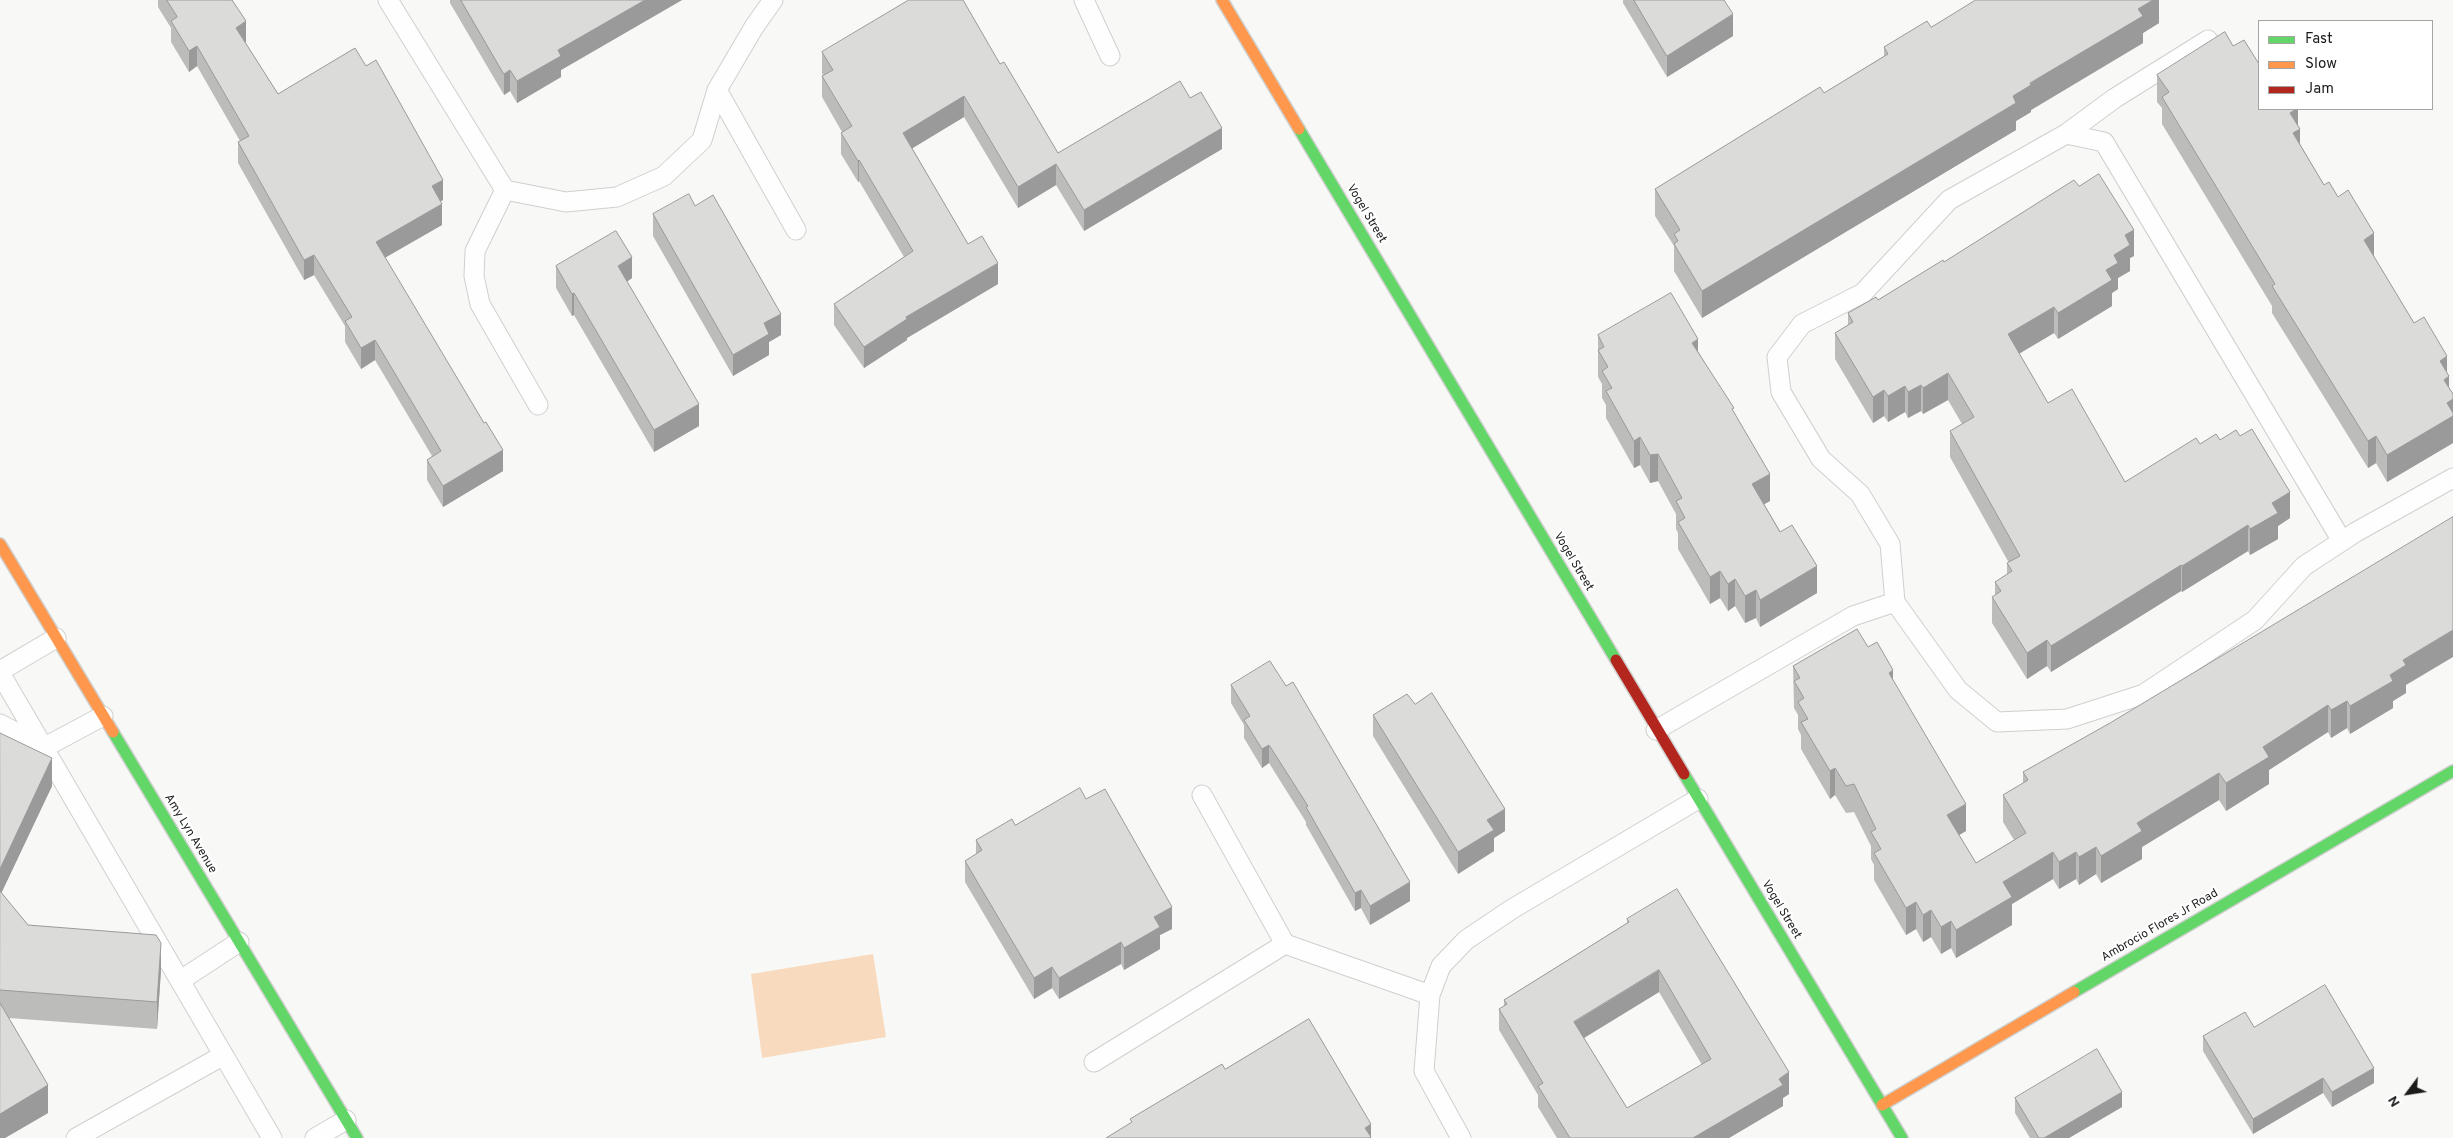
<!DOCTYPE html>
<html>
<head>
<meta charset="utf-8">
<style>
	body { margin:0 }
	#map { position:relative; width:2453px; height:1138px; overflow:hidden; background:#f8f9f7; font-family:Overpass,sans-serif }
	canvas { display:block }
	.legend { position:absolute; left:2258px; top:20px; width:175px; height:90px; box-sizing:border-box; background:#fff; border:1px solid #a4a4a3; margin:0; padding:6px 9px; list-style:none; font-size:15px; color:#1b1b1a }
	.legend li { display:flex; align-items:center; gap:10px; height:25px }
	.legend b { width:25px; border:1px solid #a4a4a3 }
	.north { position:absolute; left:2383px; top:1068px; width:50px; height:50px; -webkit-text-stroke:4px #fff; paint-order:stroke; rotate:239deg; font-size:14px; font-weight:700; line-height:20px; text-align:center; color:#1b1b1a }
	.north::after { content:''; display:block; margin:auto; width:18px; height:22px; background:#1b1b1a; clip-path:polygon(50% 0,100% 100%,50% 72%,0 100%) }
</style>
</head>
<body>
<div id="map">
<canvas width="2453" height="1138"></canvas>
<ul class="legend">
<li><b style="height:6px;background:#63d668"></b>Fast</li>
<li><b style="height:6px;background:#ff974d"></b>Slow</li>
<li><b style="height:6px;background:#b3261e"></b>Jam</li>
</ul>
<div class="north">N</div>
</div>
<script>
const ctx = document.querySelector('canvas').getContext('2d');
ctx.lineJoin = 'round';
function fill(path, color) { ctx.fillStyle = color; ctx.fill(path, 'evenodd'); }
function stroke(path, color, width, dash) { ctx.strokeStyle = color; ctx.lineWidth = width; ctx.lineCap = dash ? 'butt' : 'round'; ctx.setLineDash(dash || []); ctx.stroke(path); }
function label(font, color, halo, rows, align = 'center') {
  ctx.font = font + ' Overpass,sans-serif'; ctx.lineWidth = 4; ctx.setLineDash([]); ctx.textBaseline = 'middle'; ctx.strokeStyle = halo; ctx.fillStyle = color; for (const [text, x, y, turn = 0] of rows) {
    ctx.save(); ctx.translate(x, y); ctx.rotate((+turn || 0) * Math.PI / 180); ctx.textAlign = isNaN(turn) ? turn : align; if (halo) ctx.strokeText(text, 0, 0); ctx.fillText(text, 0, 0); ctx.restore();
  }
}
fill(new Path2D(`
	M873,954L886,1037L762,1058L751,974Z`), '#f8dbbe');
const lane = new Path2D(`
	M388,0L505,190L566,202L617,197L664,176L702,140L717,90L754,27L773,0
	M1084,0L1110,56
	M717,90L796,230
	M2066,134L2115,98L2208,40
	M505,190L475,251L474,276L480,304L538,405
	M1895,602L1890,544L1860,494L1821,459L1781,392L1777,357L1802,324L1863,293L1949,200L2066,134L2104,142L2342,541
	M0,671L56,638
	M0,673L272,1138
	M0,724L45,747L103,716
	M1656,730L1853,616L1895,602L1958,690L1997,722L2067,719L2144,694L2255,620L2304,566L2356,532L2453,478
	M1202,795L1285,944L1430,995
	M181,980L239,942
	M1094,1062L1285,944
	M76,1138L222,1056
	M315,1138L346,1120
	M1461,1138L1424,1071L1430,995L1441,966L1466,940L1512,909L1698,799`);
const fast = new Path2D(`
	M1299,129L1616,660
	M113,732L357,1138
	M1684,774L1902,1138
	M2074,992L2453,771`);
const slow = new Path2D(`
	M1222,0L1299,129
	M0,544L113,732
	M1882,1105L2074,992`);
const jam = new Path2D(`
	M1616,660L1684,774`);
stroke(lane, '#cfd0ce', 21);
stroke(fast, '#cfd0ce', 14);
stroke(slow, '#cfd0ce', 14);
stroke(jam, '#cfd0ce', 14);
stroke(lane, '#fefefe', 19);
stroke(fast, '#63d668', 11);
stroke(slow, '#ff974d', 11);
stroke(jam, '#b3261e', 11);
fill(new Path2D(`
	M158,0H232L246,42H245L278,94L443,200L440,201L442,225L385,257L503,471L443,507L427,480V460L432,456L375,360L361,369L345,342V326L314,275L304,280L238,163V142L240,141L197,66L189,72L171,42V28L158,7Z
	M450,0H682L561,70V77L517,103L510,91L504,95L450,3Z
	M1623,0H1724L1733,36L1667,77L1623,3Z
	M2159,0V23L2143,33V43L2031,110V112L2016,121V130L1702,318L1674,271V246L1655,216V189L1824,93L1884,56V47L1931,27Z
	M822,52L1000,64L1058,153L1190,98L1222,149L1084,231L1056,185L1018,208L964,117L912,148L968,244L998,284L907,338V340L864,368L834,325V304L904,257L859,181L858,182L841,154V133L842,132L822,97V76L823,75L822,73Z
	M2157,75L2259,109H2298V126L2300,144L2324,185L2374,257L2414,323L2447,373L2449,388L2453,394V443L2387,482L2376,463L2368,468L2272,313V306L2162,124V108L2157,102Z
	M2079,186L2134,256L2130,258V271L2118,278V289L2112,293V306L2058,339L2054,333L2019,354L2048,403L2125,482L2200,444L2220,440L2290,518L2278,526V539L2250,555L2248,551L2182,592L2181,591L2051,672L2047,666L2027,679L1992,623V597L1995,595V582L2007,574V563H2009L1950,457V431L1962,424L1948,400L1923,414L1921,411L1908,418L1905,412L1888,422L1884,416L1873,423L1835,359V333L1848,325V313L1878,300L1944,262Z
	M695,206L781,335L769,342V355L733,376L653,236V214Z
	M556,266L632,278L627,282L699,426L654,452L574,315L572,316L556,288Z
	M1598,335L1698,351L1734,413L1770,501L1764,504L1817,593L1760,627L1756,618L1745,623L1735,606L1728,611L1720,598L1710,604L1678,549V533L1676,529V514L1658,481L1650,483L1640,465L1634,468L1606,418V405L1602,398V384L1598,377Z
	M1868,647L1893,680L1966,831L1959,835L1976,863L2014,840L2003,822V795L2023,783V772L2406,685V693L2393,701V708L2350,734L2347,728L2331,738L2328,732L2269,770V784L2226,811L2219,800L2142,847V859L2101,883L2096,874L2079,885L2076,879L2059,889L2053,879L2012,904V925L1956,958L1951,948L1941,954L1931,937L1923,942L1916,929L1906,935L1874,880V865L1871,859V846L1854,812L1846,813L1835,795L1830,799L1801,749V735L1798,729V715L1794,708L1793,666Z
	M1231,685L1410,901L1370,925L1361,908L1355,911L1306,825V822L1269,763L1262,768L1244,738V725L1231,703Z
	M1373,715L1505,831L1494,838V851L1458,874L1373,736Z
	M0,733L52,786L1,893L28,925L161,970L157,1029L9,1018L48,1113L5,1138H0Z
	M1086,799L1172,929L1160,935V949L1124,970L1121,964L1059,999L1052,988L1034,999L965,882V861L976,854V840L1015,825Z
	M1627,919L1789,1094L1783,1098V1106L1729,1138H1557L1538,1107V1095L1499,1030V1009L1504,1006V1000L1627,923ZM1659,992L1702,1065L1627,1108L1584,1038Z
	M2254,1027L2374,1083L2332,1107L2323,1093L2253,1134L2203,1051V1036Z
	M2015,1098L2122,1107L2069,1138H2030L2015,1113Z`), '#bcbdbb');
fill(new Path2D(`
	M645,0H682L561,70V77L517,103V81L558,50Z
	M2153,0H2159V23L2143,33V43L2031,110V112L2016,121V130L1702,318V291L2013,96L2138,9Z
	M1733,14V36L1667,77V56Z
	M246,21V42L236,48V28Z
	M197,46V66L189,72V51Z
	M510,70V91L504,95V74Z
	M964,96V117L903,154V133Z
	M2296,109H2298V130L2300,129V156L2293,160L2290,113Z
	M1222,128V149L1084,231V210Z
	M859,160V181L858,182V161Z
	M1056,164V185L1018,208V187Z
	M443,180V200L432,206V186Z
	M442,204V225L376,263V242Z
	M2134,230V256L2130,258V271L2118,278V289L2112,293V306L2058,339V313L2106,270L2125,235Z
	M2374,233V260L2364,240Z
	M314,255V275L304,280V260Z
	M632,257V278L618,287V266Z
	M998,263V284L907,338V340L864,368V347L906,317Z
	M574,293V315L572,316V294Z
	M2054,307V333L2008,360V334Z
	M781,314V335L769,342V355L733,376V355L764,323Z
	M1698,339V367L1692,343Z
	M375,340V360L361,369V348Z
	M2447,356V378L2449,376V401L2453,399V443L2387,482V455L2440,361Z
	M1948,373V400L1923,414V388Z
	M1921,385V411L1908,418V392Z
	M1905,386V412L1888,422V396Z
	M1884,390V416L1873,423V397Z
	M699,404V426L654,452V430Z
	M2376,436V463L2368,468V441Z
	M1640,437V465L1634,468V441Z
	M503,450V471L443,507V486Z
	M1658,454V481L1650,483V455Z
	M1770,474V501L1752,511V484Z
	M2290,492V518L2278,526V539L2250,555V529L2272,503Z
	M2248,525V551L2182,592V566Z
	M2181,565V591L2051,672V646Z
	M1817,566V593L1760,627V600Z
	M1720,571V598L1710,604V577Z
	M1735,579V606L1728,611V584Z
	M1756,590V618L1745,623V596Z
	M2453,630V657L2406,685V693L2393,701V708L2350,734V706L2390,675L2403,660Z
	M2047,640V666L2027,679V653Z
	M1893,670V697L1889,673Z
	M2347,701V728L2331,738V710Z
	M2328,705V732L2269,770V784L2226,811V783L2263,747Z
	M1269,745V763L1262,768V749Z
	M52,758V786L0,896V869Z
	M1835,768V795L1830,799V771Z
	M2219,773V800L2142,847V859L2101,883V856L2137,823Z
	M1966,804V831L1947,842V815Z
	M1505,809V831L1494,838V851L1458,874V852L1487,820Z
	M2096,847V874L2079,885V857Z
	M2053,852V879L2012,904V925L1956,958V930L2003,882Z
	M2076,852V879L2059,889V862Z
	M1410,882V901L1370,925V906Z
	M1361,890V908L1355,911V893Z
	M1916,902V929L1906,935V908Z
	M1172,907V929L1160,935V949L1124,970V948L1154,917Z
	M1931,910V937L1923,942V915Z
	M1951,921V948L1941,954V927Z
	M1121,942V964L1059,999V978Z
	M161,943V970L157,1029V1002Z
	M1052,967V988L1034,999V978Z
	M1659,970V992L1574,1044V1022Z
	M2374,1068V1083L2332,1107V1092Z
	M1789,1072V1094L1783,1098V1106L1729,1138H1693L1779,1079Z
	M2323,1078V1093L2253,1134V1119Z
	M48,1085V1113L5,1138H0V1114Z
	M2122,1092V1107L2069,1138H2044Z
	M1371,1124V1138H1365V1128Z`), '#999a99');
const building = new Path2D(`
	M167,0H232L246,21L236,28L278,94L355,48L366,66L376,60L443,180L432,186L442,204L376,242L484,423L486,422L503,450L443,486L427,460L441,451L375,340L361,348L345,321L352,317L314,255L304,260L238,142L249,136L197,46L189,51L171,21L177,17Z
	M461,0H645L558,50L561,56L517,81L510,70L504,74Z
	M909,0H963L1000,64L1004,62L1058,153L1180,81L1190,98L1201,92L1222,128L1084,210L1056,164L1018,187L964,96L903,133L968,244L982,236L998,263L906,317L907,319L864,347L834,304L913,251L859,160L858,161L841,133L852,126L822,76L833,70L822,52Z
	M1634,0H1724L1733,14L1667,56Z
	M1976,0H2153L2138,9L2143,16L2030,83L2031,85L2013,96L2016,103L1702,291L1674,244L1678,241L1674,234L1680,230L1655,189L1820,87L1824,93L1888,54L1884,47L1927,21L1931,27Z
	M2225,32L2233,46L2244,40L2259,64V109H2296L2290,113L2300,129L2293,133L2324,185L2329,182L2338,197L2348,190L2374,233L2364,240L2414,323L2424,317L2447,356L2440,361L2449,376L2444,380L2453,394V399L2447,403L2453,413V416L2387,455L2376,436L2368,441L2272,286L2275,284L2162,97L2169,92L2157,75Z
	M2099,174L2134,230L2125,235L2130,245L2114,255L2118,263L2106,270L2112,280L2058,313L2054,307L2008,334L2048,403L2072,389L2125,482L2196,438L2200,444L2216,434L2220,440L2236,430L2240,436L2252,429L2290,492L2272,503L2278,513L2250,529L2248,525L2182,566L2181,565L2051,646L2047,640L2027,653L1992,597L2001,591L1995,582L2012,571L2007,563L2020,556L1950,431L1974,417L1948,373L1923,388L1921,385L1908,392L1905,386L1888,396L1884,390L1873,397L1835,333L1853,322L1848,313L1876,297L1878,300L1943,260L1944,262L2074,180L2079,186Z
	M689,194L695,206L713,195L781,314L764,323L769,334L733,355L653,214Z
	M616,231L632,257L618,266L699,404L654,430L574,293L572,294L556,266Z
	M1671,293L1698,339L1692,343L1734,408L1732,409L1770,474L1752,484L1780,532L1792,525L1817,566L1760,600L1756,590L1745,596L1735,579L1728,584L1720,571L1710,577L1678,522L1685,518L1676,501L1682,498L1658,454L1650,455L1640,437L1634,441L1606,391L1612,388L1602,371L1608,367L1598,350L1604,347L1598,335Z
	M2453,517V630L2403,660L2406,665L2390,675L2393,681L2350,706L2347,701L2331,710L2328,705L2263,747L2269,757L2226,783L2219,773L2137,823L2142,831L2101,856L2096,847L2079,857L2076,852L2059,862L2053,852L2003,882L2012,897L1956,930L1951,921L1941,927L1931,910L1923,915L1916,902L1906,908L1874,853L1881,849L1871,832L1876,829L1854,784L1846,786L1835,768L1830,771L1801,722L1808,719L1798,702L1804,698L1794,681L1800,678L1793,666L1857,629L1868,647L1877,642L1893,670L1889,673L1966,804L1947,815L1976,863L2026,833L2003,795L2028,780L2023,772L2110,723Z
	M1270,661L1286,686L1293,682L1410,882L1370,906L1361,890L1355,893L1306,807L1308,806L1269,745L1262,749L1244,720L1250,716L1231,685Z
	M1432,693L1505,809L1487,820L1494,830L1458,852L1373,715L1407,694L1415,704Z
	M0,733L52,758L0,869Z
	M1080,788L1086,799L1105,789L1172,907L1154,917L1160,927L1124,948L1121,942L1059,978L1052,967L1034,978L965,861L982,850L976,840L1012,819L1015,825Z
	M1677,889L1789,1072L1779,1079L1783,1085L1693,1138H1570L1538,1086L1543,1083L1499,1009L1507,1004L1504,1000L1629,922L1627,919ZM1659,970L1711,1059L1627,1108L1574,1022Z
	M0,891L28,925L156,935L161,943L157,1002L0,990Z
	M2325,985L2374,1068L2332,1092L2323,1078L2253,1119L2203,1036L2245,1012L2254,1027Z
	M0,1003L48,1085L0,1114Z
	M1309,1019L1371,1124L1365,1128L1371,1137L1369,1138H1106L1132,1122L1130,1119L1222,1064L1225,1069Z
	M2097,1049L2122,1092L2044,1138H2039L2015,1098Z`);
fill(building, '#dbdcda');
stroke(building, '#999a99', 1);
label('12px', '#1b1b1a', '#fff', [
	["Vogel Street",1366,214,59],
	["Vogel Street",1573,562,59],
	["Amy Lyn Avenue",190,834,59],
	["Vogel Street",1781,910,59],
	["Ambrocio Flores Jr Road",2160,926,-30]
]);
</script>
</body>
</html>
